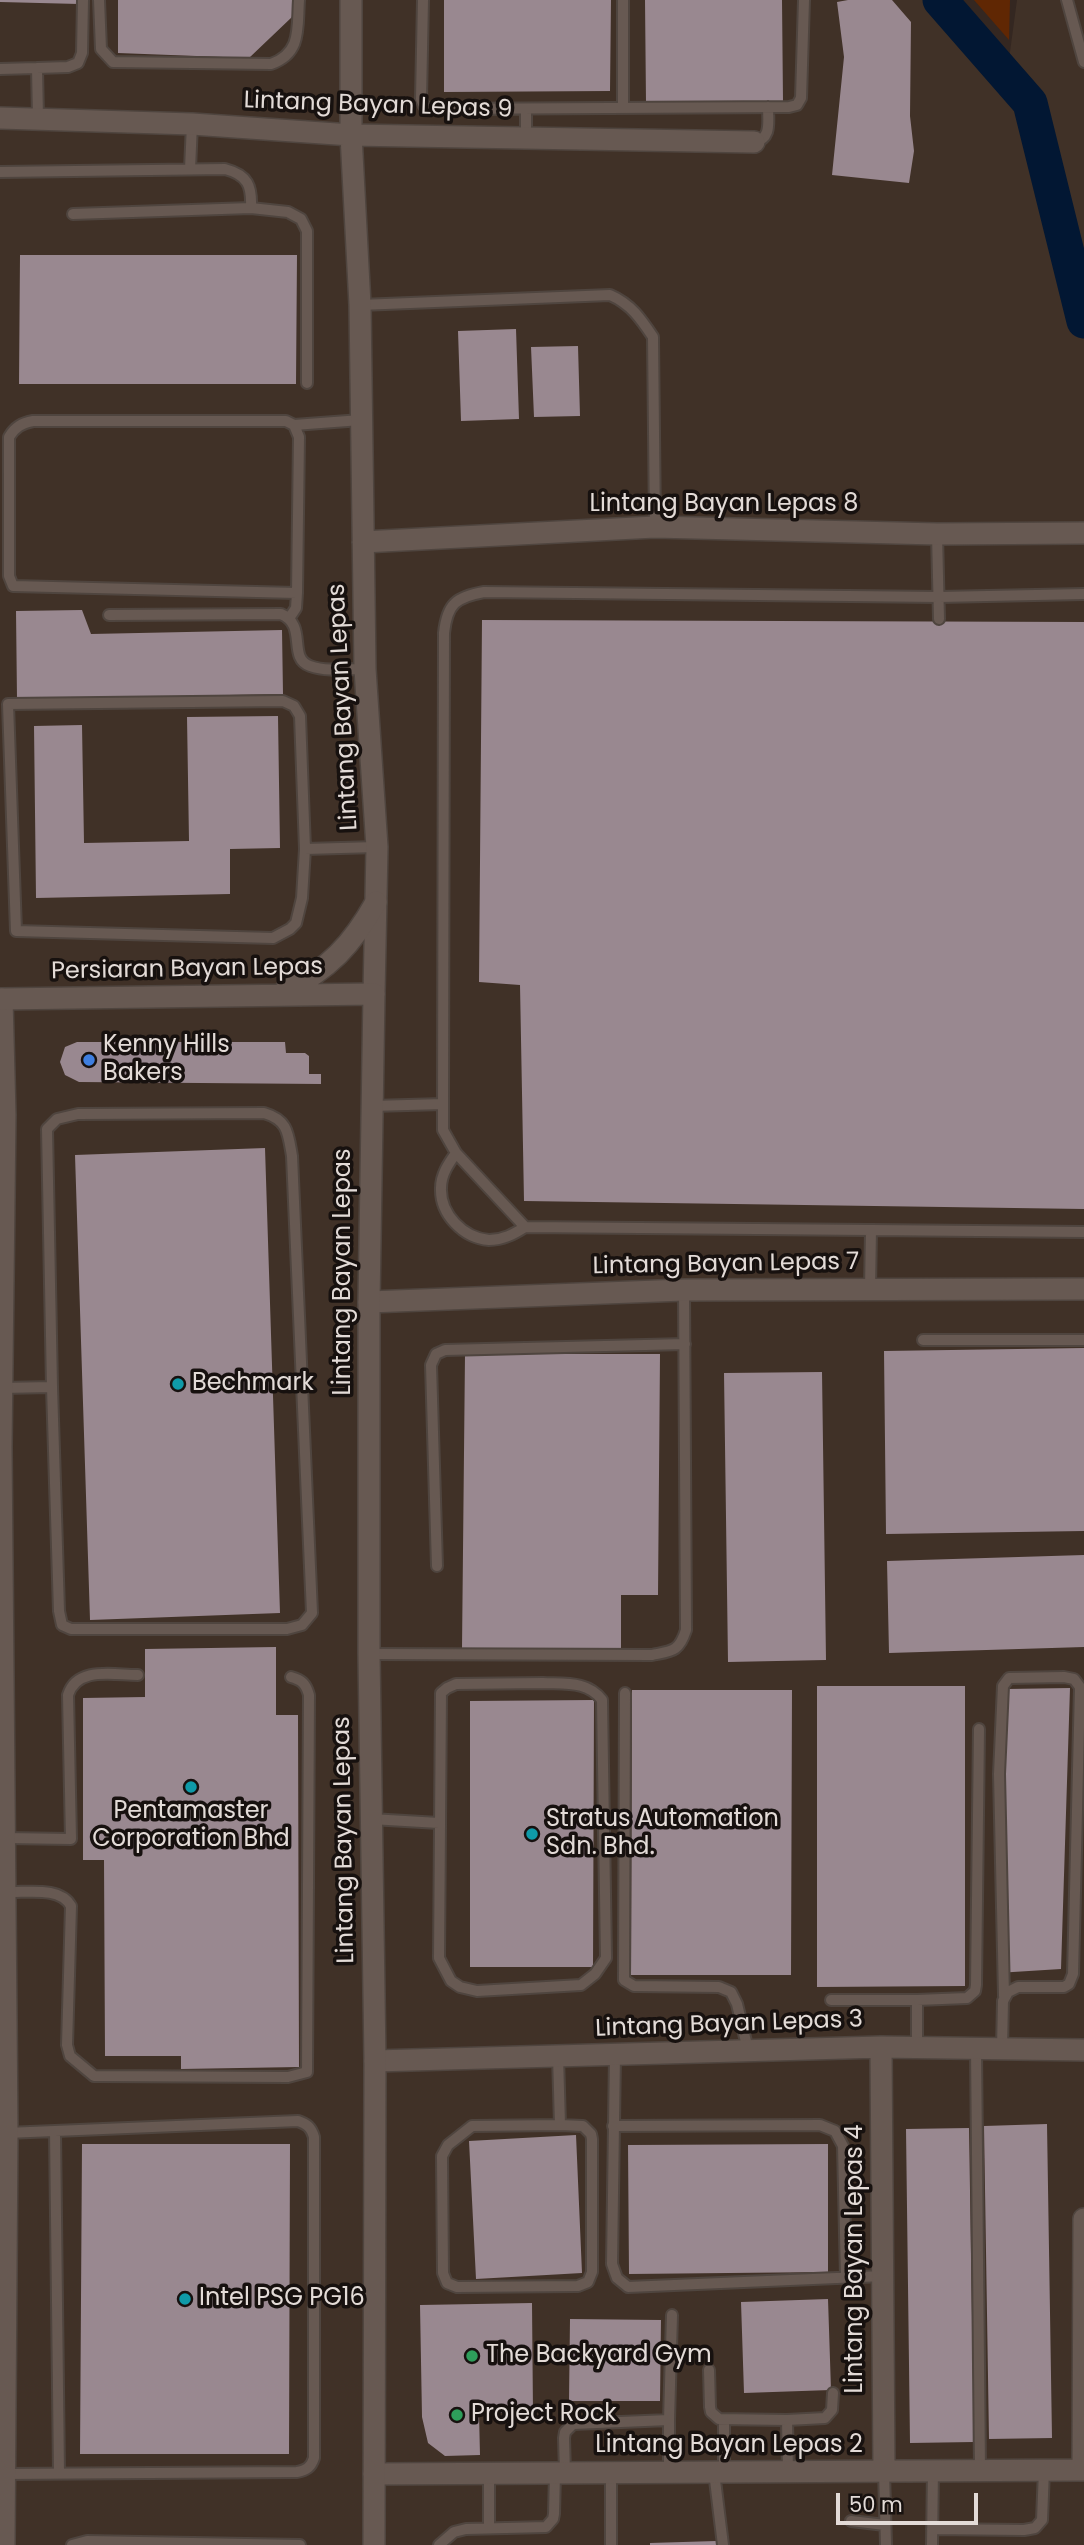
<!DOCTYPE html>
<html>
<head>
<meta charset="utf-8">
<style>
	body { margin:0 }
	#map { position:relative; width:1084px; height:2545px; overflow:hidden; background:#342721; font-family:Poppins,sans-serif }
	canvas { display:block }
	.scale { position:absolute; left:836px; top:2493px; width:142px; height:32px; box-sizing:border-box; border:4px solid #e3dbd7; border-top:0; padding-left:9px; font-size:21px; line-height:24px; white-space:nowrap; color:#e3dbd7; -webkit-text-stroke:5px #17110f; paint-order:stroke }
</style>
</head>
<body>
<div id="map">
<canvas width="1084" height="2545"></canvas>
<div class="scale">50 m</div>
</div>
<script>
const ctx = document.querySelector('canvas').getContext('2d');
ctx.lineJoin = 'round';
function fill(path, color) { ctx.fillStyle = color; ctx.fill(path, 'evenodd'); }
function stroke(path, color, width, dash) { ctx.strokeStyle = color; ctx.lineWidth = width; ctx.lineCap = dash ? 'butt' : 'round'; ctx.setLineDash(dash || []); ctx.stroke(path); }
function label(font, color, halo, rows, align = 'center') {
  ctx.font = font + ' Poppins,sans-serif'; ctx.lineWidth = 7; ctx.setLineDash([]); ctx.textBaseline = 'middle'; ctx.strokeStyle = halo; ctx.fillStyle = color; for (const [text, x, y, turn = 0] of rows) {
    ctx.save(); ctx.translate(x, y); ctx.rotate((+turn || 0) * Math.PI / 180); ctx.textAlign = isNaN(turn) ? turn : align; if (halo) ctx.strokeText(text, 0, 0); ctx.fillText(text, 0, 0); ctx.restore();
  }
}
fill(new Path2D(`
	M0,0H926L1005,89L1017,0H1084V2545H0Z`), '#403127');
fill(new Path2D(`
	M974,0H1010L1009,40Z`), '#602703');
stroke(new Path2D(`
	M940,0L1030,103L1084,321`), '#021733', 35);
fill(new Path2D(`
	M0,0H79V4L0,2Z
	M118,0H292V17L249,58L118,53Z
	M444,0H611L610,91L444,92Z
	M645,0H782L783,101L646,103Z
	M848,0H892L911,22L910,116L914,151L909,183L832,175L844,57L837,2Z
	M20,255H297L296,384H19Z
	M516,329L519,419L461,421L458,331Z
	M578,346L580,416L534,417L531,347Z
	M82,610L91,634L282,630L283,694L17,699L16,611Z
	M482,620L1084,622V1209L524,1201L520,985L479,982Z
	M278,716L280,848L230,849V894L36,898L34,726L82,725L84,843L189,841L187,717Z
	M77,1042H285L286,1053H305L309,1056V1074H321V1084L79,1082L65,1075L60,1062L65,1047Z
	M265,1148L280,1613L90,1620L75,1155Z
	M1084,1348V1531L886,1534L884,1351Z
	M465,1354H660L658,1595H621V1648H462Z
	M822,1372L826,1660L728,1662L724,1373Z
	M1084,1555V1647L889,1653L887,1561Z
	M276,1647V1715H298L299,2067L181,2069V2056H105L104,1860H83V1698L145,1697V1649Z
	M817,1686H965V1986L817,1987Z
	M1070,1688L1061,1969L997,1973L1007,1689Z
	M632,1690H792L791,1975H631Z
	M594,1700L593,1967H470V1701Z
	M1047,2124L1052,2438L989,2439L984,2126Z
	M969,2128L974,2442L910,2443L906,2129Z
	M576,2135L582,2273L476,2279L469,2141Z
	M82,2144H290L289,2454H80Z
	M828,2144V2272L629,2274L628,2145Z
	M828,2299L831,2390L744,2393L741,2302Z
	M532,2303L533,2413H479L480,2455L445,2456L428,2443L422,2417L420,2305Z
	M570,2319L661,2320L660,2401H569Z
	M716,2541V2545H650V2543Z`), '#998890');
const lane = new Path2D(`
	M99,0L101,49L113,62L271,64C302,53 297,28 299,0
	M423,0L421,99L424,106L431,109L789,107L797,105L801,98L804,0
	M623,0V108
	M1067,0L1084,62
	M37,68L68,67L78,63L82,53L83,0
	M0,69L37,68L38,118
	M526,138V109
	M754,142C772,139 768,122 768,107
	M190,169L192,124
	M0,172L225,169C248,175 252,186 251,208
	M73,214L251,208L288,212L301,219L307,231V383
	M360,305L610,295C631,304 641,319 653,337L655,527
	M937,534L939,619
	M297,593L13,586L9,576V437C15,427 22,423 33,421H286L294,425L361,420
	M109,615L281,614C308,625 287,658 310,666C327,672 348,669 365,669
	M290,617L296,608L297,593L299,437L294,425
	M283,701L294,706L300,716L305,849L302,898L296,923L290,929L273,938L16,931L8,704Z
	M305,849L377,847
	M443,1104L444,633C447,604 456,597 484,592L939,597L1084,594
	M372,1106L443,1104V1130L456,1153L525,1227L871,1230
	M264,1113C288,1120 288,1133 292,1156L312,1613L302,1625L287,1629H71L62,1625L59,1611L52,1387L47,1129L57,1119L78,1114Z
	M456,1153C449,1163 441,1174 441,1188C440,1214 463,1238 489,1240C503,1240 514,1234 525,1227
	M870,1289L871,1230L1084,1232
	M923,1340H1084
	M1,1388L52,1387
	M437,1566L431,1365L436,1354L445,1350L685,1344
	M369,1654L652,1655C672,1651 679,1652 686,1630L684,1290
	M543,1683C566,1684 588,1681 602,1700L606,1958L595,1974L581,1985L477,1991L460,1987L451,1981L439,1958L441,1693L447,1688L456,1684Z
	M625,1693L624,1980L634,1986L719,1987L731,1992L737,2004L748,2050
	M371,1819L439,1823
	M5,1838L71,1839L68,1695C77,1666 113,1675 138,1675
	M6,1892C27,1893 60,1886 71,1906L67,2045L70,2056L94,2076L288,2077L307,2072L309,1695C306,1684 302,1680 291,1677
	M831,2000H917
	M917,2047V2000L967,1998L975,1991L976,1985L979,1729
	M976,2048L980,2470
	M1002,2049L1003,2001L1008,1992L1018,1987H1064L1069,1984L1073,1974L1080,1687L1074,1679L1064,1677L1009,1678L1003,1686L999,1774L1004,1996
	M615,2054L612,2264L617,2278L628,2287L883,2276
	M558,2056L560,2125L472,2126L448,2145L442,2156L443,2273L447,2283L457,2287L578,2286L588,2282L592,2272V2139L591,2134L583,2126L560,2125
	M613,2126L820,2125L835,2131L843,2146L846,2277
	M55,2131L59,2473
	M709,2370L710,2407L711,2412L719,2419L787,2420
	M669,2420L672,2315
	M724,2420V2472
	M884,2471L886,2545
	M714,2472L723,2545
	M788,2472L787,2420L825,2418L832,2410L833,2393
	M565,2473L564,2438L565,2432L573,2424L669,2420V2472
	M3,2474L297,2472C307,2470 311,2467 314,2458V2137C311,2127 307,2124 298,2121L6,2133
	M489,2474V2527
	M851,2521L885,2525
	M932,2529L1024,2530L1035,2528L1042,2520L1044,2470
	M72,2545L87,2541L300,2545
	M439,2545L454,2532L466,2529L546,2527L553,2519L554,2514L555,2473
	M611,2545V2473
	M932,2545L933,2470`);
const street = new Path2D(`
	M351,0V135L360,305L365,669L377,847L374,994
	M0,118L192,124L351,135L754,142
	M363,542L655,527L937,534L1084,533
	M2,999L5,1115L1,1447L7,2133L4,2545
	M369,1302L684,1290L1084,1289
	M881,2047L884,2471
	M375,2061L881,2047L1084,2050
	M1083,2470L1084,2219
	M374,2474L1084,2470`);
const secondary = new Path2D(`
	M284,992C329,969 352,945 376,902
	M0,999L374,994L369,1302V1654L375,2061L374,2545`);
stroke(lane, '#4f453f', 14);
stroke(street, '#4f453f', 24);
stroke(secondary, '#4f453f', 24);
stroke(lane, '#675952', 10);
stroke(street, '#675952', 21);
stroke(secondary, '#675952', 21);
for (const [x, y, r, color] of [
	[89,1060,7,"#3f7fe0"],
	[178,1384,7,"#0f9aa8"],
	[191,1787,7,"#0f9aa8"],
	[532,1834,7,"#0f9aa8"],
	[185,2299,7,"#0f9aa8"],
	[472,2356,7,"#2e9e5b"],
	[457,2415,7,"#2e9e5b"]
]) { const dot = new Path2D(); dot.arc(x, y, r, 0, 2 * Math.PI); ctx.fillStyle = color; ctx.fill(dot); stroke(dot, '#17110f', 2.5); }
label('24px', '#e3dbd7', '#17110f', [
	["Lintang Bayan Lepas 9",378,106,2],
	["Lintang Bayan Lepas 8",724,505],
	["Lintang Bayan Lepas",344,707,-93],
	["Persiaran Bayan Lepas",187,970,-1],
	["Lintang Bayan Lepas 7",726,1265,-1],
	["Lintang Bayan Lepas",344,1272,-90],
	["Lintang Bayan Lepas",345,1840,-91],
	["Lintang Bayan Lepas 3",729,2025,-2],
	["Lintang Bayan Lepas 4",856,2259,-90],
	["Lintang Bayan Lepas 2",729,2446]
]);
label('24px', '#e3dbd7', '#17110f', [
	["Kenny Hills",103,1046],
	["Bakers",103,1074],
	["Bechmark",192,1384],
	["Pentamaster",191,1812,"center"],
	["Corporation Bhd",191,1840,"center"],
	["Stratus Automation",546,1820],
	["Sdn. Bhd.",546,1848],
	["Intel PSG PG16",199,2299],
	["The Backyard Gym",486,2356],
	["Project Rock",471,2415]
], 'left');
</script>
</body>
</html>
